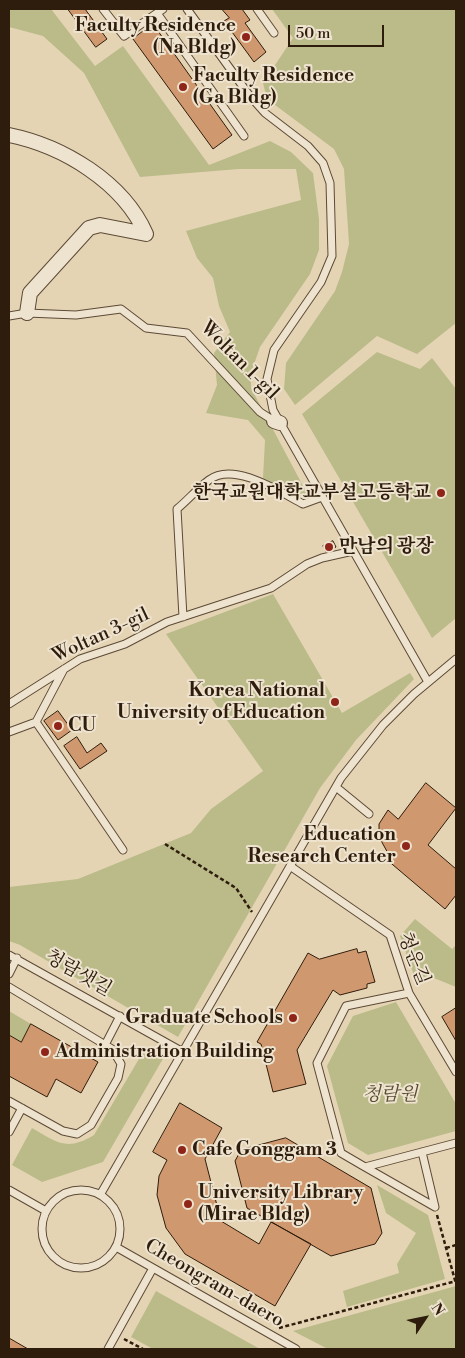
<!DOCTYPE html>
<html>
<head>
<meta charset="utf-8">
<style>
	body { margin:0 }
	#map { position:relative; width:465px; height:1358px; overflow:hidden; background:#e5d4b4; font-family:"Libre Bodoni",serif }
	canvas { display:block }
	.frame { position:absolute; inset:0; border:10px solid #2e1c0c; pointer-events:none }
	.north { position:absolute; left:400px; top:1293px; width:50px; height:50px; -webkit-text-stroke:4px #eee3ce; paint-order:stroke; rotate:56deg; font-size:14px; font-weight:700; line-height:20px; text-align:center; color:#2e1c0c }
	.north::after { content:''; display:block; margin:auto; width:18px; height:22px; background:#2e1c0c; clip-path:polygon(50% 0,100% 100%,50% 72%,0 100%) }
	.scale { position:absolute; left:288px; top:25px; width:96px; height:22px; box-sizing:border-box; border:2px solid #2e1c0c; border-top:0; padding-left:6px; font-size:15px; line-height:18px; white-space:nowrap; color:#2e1c0c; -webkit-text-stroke:4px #eee3ce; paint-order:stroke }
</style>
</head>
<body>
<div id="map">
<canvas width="465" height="1358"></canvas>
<div class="frame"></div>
<div class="north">N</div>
<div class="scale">50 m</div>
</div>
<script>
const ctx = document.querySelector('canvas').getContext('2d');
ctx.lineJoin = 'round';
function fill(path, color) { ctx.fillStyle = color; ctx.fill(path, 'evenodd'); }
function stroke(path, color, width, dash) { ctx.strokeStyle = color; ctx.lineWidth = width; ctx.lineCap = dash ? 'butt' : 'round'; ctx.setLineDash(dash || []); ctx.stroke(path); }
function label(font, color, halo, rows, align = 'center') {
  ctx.font = font + ' "Libre Bodoni","Noto Serif KR",serif'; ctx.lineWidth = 4; ctx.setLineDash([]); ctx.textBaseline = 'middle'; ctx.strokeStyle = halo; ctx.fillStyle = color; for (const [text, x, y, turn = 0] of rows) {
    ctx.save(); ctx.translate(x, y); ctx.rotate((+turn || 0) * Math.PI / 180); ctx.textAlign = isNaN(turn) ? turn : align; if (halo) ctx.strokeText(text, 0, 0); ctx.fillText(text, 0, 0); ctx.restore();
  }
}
fill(new Path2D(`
	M9,9H51L95,66L123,46L209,165L270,141L291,152L313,173L319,219V250L310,274L260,347L251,373V388L311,501L263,478L265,440L248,420L206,413L217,385L214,353L230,332L219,306L213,278L197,258L186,231L301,200L296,169H239L140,177L84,73L43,36L9,27Z
	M272,9H456V323L417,354L377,336L295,405L284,389L286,363L335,291L342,272L349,244L344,169L334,149L267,99L263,83L293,38Z
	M377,352L420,369L432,358L456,389V618L432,638L302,414Z
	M273,594L342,713L410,673L414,679L356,740L320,788L178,1037L20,945L9,941V887L78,879L191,833L211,809L263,771L166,634Z
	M415,919L452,949L456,945V987L429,976L416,981L400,936Z
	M396,1002L456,1104V1131L368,1155L348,1143L327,1066L353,1016Z
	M9,1011L31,1024L21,1042L9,1035Z
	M146,1047L164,1057L103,1162L42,1182L12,1165L32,1128C57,1142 66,1152 94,1135Z
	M377,1185L428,1215L445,1279L347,1307L343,1291L399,1273L397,1264L416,1233L386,1213Z
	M456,1286V1349H328L293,1331Z
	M156,1291L260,1349H153L131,1337Z`), '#babb89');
const building = new Path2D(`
	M68,9H85L107,39L96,47Z
	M222,9H242L250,20L245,23L266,52L254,62L224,21L229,18Z
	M153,24L232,135L213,149L133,39Z
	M333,541L336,547L326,552L323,546Z
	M58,711L72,730L58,740L44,721Z
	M77,737L87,753L101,743L107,751L80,769L64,746Z
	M426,783L456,808L428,845L456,869V895L445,909L386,859L389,855L379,837V824L388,810L398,819Z
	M357,949L358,953L366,951L375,982L367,984V988L340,995L333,990L297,1050L306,1084L273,1092L261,1044L257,1042L308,953L319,959Z
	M456,1008V1041L442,1017Z
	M31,1024L98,1062L81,1093L56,1079L47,1097L9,1076V1035L21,1042Z
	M180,1103L222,1128L205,1159L221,1221L259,1244L271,1222L311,1244L275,1306L185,1254L166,1228L157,1195L159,1176L167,1160L153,1152Z
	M286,1138L371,1188L382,1233L375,1244L331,1256L247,1208L235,1161L241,1150Z
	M9,1338L28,1349H9Z`);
fill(building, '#d0986f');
stroke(building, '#2e1c0c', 1);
const lane = new Path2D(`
	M103,9L124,36L163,9
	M187,9L249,95L265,113L308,146L323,163L330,183L332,256L321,282L274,350L267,379L273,410L428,682
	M257,9L274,33
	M157,13L244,136
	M9,316L27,313L76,315L121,309L146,328L187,333L260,412L274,421
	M183,617L177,509C188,500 198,488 209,480C234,461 280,492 303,504L322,497
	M9,704L80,659L125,644L167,622L271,588L307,564L322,558L353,551
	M36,722L64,669
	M9,732L36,722L123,850
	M336,787L369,814
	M290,866L390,935L409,993L456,1072
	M9,955L183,1052
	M9,974L17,958
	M9,987L112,1049L121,1064L118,1078L91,1125L77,1134L63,1131L9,1101
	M409,993L346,1006L317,1063L341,1153L365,1167L456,1143
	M105,1045L120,1016
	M9,1132L22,1108
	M365,1167L435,1207L422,1152
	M42 1229a39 39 0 1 1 78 0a39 39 0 1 1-78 0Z
	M9,1190L46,1211
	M100,1195L341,778L383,725L414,694L456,659
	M116,1247L296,1349
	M108,1349L153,1268`);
const street = new Path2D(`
	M9,135C63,146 123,182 146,234L100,225L89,228L30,293L27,313
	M274,421L280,423`);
stroke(lane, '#5c4a36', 9);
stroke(street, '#5c4a36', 16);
stroke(new Path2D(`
	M165,844L236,888L252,912
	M437,1215L456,1284
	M446,1248L456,1245
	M279,1328L456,1281
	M124,1339L143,1349`), '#2e1c0c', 2.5, [4, 2.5]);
stroke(lane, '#eee3ce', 7);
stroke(street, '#eee3ce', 14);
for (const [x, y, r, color] of [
	[246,37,5,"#8f2418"],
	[183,87,5,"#8f2418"],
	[441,493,5,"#8f2418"],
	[329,547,5,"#8f2418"],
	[335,702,5,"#8f2418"],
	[58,726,5,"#8f2418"],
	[406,846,5,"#8f2418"],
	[293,1018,5,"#8f2418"],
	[45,1052,5,"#8f2418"],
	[182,1150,5,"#8f2418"],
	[188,1204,5,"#8f2418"]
]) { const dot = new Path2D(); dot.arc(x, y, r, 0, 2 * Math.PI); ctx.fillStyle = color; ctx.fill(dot); stroke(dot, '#eee3ce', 2); }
label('bold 19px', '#2e1c0c', '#eee3ce', [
	["Faculty Residence",236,26,"right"],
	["(Na Bldg)",236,48,"right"],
	["Faculty Residence",193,76],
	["(Ga Bldg)",193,98],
	["한국교원대학교부설고등학교",431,493,"right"],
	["만남의 광장",339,547],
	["Korea National",325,691,"right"],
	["University of Education",325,713,"right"],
	["CU",68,726],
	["Education",396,835,"right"],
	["Research Center",396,857,"right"],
	["Graduate Schools",283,1018,"right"],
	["Administration Building",55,1052],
	["Cafe Gonggam 3",192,1150],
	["University Library",198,1193],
	["(Mirae Bldg)",198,1215]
], 'left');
label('19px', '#2e1c0c', '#eee3ce', [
	["Woltan 1-gil",239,361,45],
	["Woltan 3-gil",101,636,-25],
	["청운길",413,959,68],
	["청람샛길",78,974,30],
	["Cheongram-daero",214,1284,30]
]);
label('italic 19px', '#584c32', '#eee3ce', [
	["청람원",390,1095]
]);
</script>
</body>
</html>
